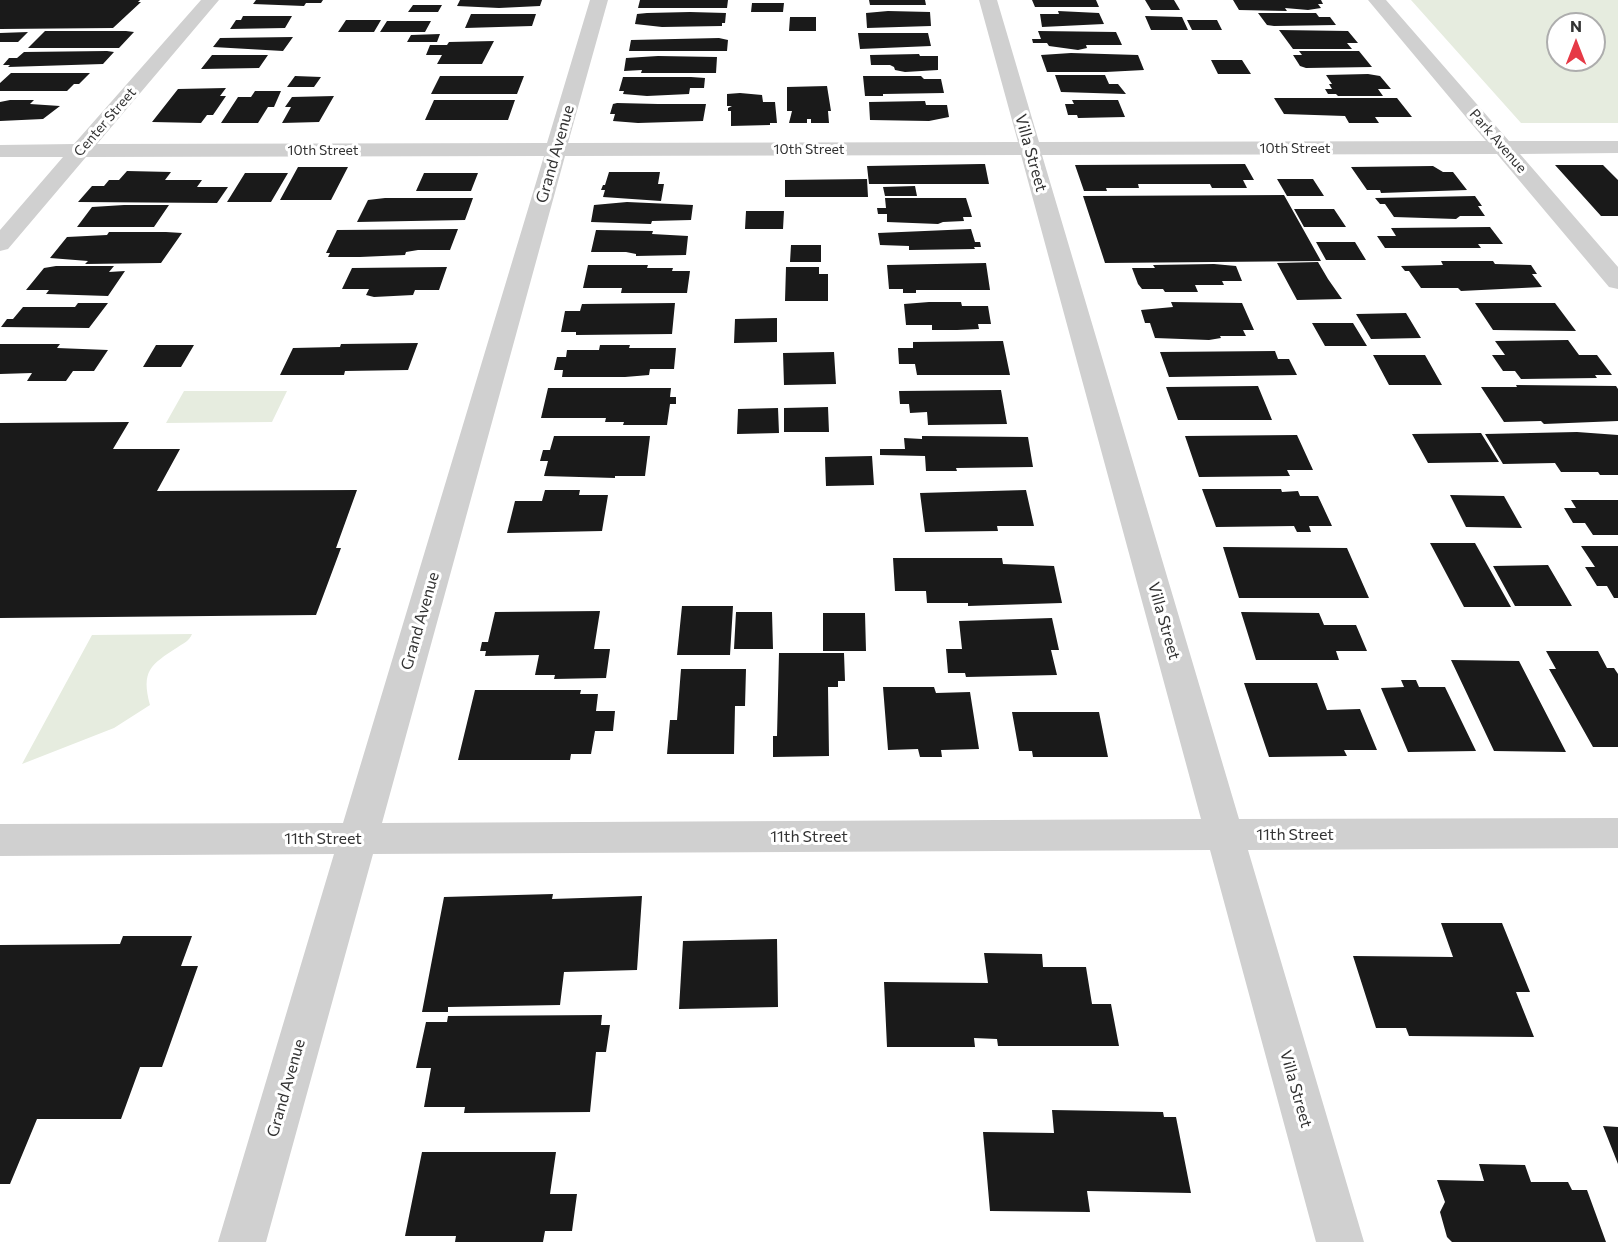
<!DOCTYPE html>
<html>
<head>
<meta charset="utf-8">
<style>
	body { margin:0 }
	#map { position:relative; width:1618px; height:1242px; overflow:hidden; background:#fff; font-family:Commissioner,sans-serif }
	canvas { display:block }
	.north { position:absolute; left:1546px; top:12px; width:60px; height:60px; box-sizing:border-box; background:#fff; border:2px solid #adadad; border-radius:50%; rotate:0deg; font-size:16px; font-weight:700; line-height:24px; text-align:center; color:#333 }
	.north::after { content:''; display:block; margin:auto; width:21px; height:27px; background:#e63946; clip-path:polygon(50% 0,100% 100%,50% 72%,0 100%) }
</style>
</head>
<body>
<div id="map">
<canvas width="1618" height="1242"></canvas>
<div class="north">N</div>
</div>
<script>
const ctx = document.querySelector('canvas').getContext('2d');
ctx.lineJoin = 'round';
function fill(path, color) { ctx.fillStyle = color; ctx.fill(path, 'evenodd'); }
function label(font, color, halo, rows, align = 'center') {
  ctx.font = font + ' Commissioner,sans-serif'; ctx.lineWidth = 6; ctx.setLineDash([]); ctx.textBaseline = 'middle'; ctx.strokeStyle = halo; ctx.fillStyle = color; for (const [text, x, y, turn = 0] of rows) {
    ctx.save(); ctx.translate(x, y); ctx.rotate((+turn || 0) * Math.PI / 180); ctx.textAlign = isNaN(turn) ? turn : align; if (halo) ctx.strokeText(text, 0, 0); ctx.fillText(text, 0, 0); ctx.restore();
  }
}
fill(new Path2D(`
	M1411,0H1618V123H1521ZM1558,24H1594V60H1558Z
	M184,391H287L272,422L166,423Z
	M192,634C189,641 184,643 178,647C150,665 141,671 150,705L114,728L22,764L92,635Z`), '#e6ecdf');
fill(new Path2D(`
	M0,0H140L138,2H141L113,28L0,29Z
	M256,0H323L321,3H306L304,6L253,4Z
	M460,0H542L540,6L499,8L457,6Z
	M640,0H728L727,8H638Z
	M869,0H925L926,5H870Z
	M1032,0H1096L1099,7H1035Z
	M1145,0H1174L1180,10H1151Z
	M1233,0H1321L1323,4H1318L1321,8L1308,10L1285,8L1287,11L1239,10Z
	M752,3H784L783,12H751Z
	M413,5H442L438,12H408Z
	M888,11L930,12L931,26L867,28L866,13Z
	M1058,11L1099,13L1104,24L1042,27L1040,14H1059Z
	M647,13L690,12L726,13L725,23H722V26L662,27L635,24L637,14Z
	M1258,13H1316L1319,17H1330L1336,25L1274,26L1267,25Z
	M471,14H536L532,26L465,28Z
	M243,16H292L285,28L230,29L236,20H241Z
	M1145,16L1182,17L1188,30H1151Z
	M790,17H816V31H789Z
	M346,20H381L374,32H338Z
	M1187,20H1217L1222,30H1192Z
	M387,21H431L425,32H380Z
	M1279,30L1348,31L1358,43H1347L1352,49H1293Z
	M45,31H126L134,32L119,48H28Z
	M1038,31L1116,32L1122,45H1086L1087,48L1078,50L1049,46L1047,43H1033L1032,39H1041Z
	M28,32L18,42H0V33Z
	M858,33H928L931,46L860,49Z
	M440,34L437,42H407L411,35Z
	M293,37L283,51L213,47L220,38Z
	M719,38L728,40L727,51H629L631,40Z
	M494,41L482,64H437L442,55H426L430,45H447L449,42Z
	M107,51L114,52L103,64L8,67L10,65H3L9,58H17L24,52Z
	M1299,51H1359L1372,67L1306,68L1300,66L1293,55H1302Z
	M1071,53L1138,55L1144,70L1106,72H1047L1041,55Z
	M919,54L920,56H938V70L905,72L895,70L894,67L890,65H871L870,55Z
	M212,55H268L259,68L201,69Z
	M658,56L717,57L716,73H641L642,70L624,71L626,58Z
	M1211,60H1242L1251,74H1218Z
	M11,73H90L79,84H74L67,91H0V83Z
	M1368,74L1380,76L1391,89H1378L1383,96H1338L1336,94H1328L1325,89H1332L1329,84H1332L1326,75Z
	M1055,75H1105L1109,84H1118L1126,94L1061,92Z
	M295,76L321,77L314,87H287Z
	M440,76H524L517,94H431Z
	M863,76H921L924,79H941L944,93L883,94V96H865Z
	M623,77H691L705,78L704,88H690L689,94L647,96L623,94L624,91H619Z
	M827,86L831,111H828L829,123H811V119H807V123H789L792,111H787V87Z
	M226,88L220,96H226L213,115H207L201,123L152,122L178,89Z
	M255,91H281L274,107H268L258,123H221L238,97H251Z
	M740,93L762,95L763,102H775L777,123H770V125L731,126V111H728V108L732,106H727V94Z
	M334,96L319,122L282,123L291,107H285L292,97Z
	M1274,98H1397L1412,117H1375L1379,123H1349L1345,116L1284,114Z
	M10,100H34L30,104L60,106L43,119L0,121V102Z
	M434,100H515L508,120H425Z
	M1072,100H1118L1125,117L1078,118L1077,115H1068L1065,104H1074Z
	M925,101L926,105H947L949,117L929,121L870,120L869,102Z
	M617,103L658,104H706L703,121L638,123L613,121L615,114H610L613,104Z
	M981,164H985L989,184H869L867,166Z
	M1245,164L1254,180H1243L1247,188H1212L1210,184H1138L1139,188H1106L1107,191H1084L1075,165Z
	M1555,165H1603L1618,180V216H1601Z
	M1433,166L1443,172H1453L1467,190L1381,193L1380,190H1367L1351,167Z
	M298,167H348L331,200H280Z
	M127,171L171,172L165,180H202L197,187H228L217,203L78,202L92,186H104L109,180H119Z
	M609,172H660L658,184H664L661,201L603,197L605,190H601L603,185H605Z
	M245,173H288L271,202H227Z
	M424,173H478L471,191H416Z
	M867,179L868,197H785V180Z
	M1277,179H1313L1324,196H1287Z
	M915,186L917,196H885L883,187Z
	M1284,195L1321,261L1105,263L1083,196Z
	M1475,196L1482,206H1478L1485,216H1460L1456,219L1394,217L1385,204H1380L1375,198Z
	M385,198H473L465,220L357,222L368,200Z
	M885,198H966L972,217H963L964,221L943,222L938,224L887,222V214H878L877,208H886Z
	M627,202L693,205L691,220L652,221L651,224L591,222L594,205Z
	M124,205H169L154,227H77L92,207Z
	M1294,209H1334L1346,227H1304Z
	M746,211H784L783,229H745Z
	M1490,227L1503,244H1478L1481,248H1385L1377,236H1396L1391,228Z
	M458,229L450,250H418L406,252L405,255L360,257H328L330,253H326L337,230Z
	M971,229L975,242H980L981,247H974L975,249L909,250V246L880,245L878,233Z
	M596,230L653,231L652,234L688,236L686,255L636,256V254L626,252H591Z
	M109,232H166L182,233L161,263L85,264L88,261L50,258L67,237L107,235Z
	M1316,242H1355L1366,260H1326Z
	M791,245H821V262H790Z
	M1441,261H1493L1495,264L1531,265L1537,274H1532L1542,287L1461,291L1458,288H1421L1409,271H1405L1401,266L1443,265Z
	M1318,262L1328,279L1342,299L1297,300L1277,263Z
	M986,263L990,290H916V293H903V289H889L887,265Z
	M1214,264L1236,266L1242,281H1222L1224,285H1195L1198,292H1165L1163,289H1142L1138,284L1132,268H1155L1153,265Z
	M588,265H648L647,268H673L672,271H690L687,293H621L622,288H583Z
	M56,266H114L109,272L125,271L108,296L46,294L49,290H26L44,268Z
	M447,267L439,290H415L413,295L374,297L366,295L369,289H342L352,268Z
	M786,267H819V274H828V301H785Z
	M929,302H961L962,306H988L991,324H978L979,329L957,330H932V325H906L904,304Z
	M1171,302L1242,303L1254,330H1243L1246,336H1220L1221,338L1209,340L1155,338L1150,323H1145L1141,310L1173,307Z
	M78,303H108L89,328L1,327L7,319H13L23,307H75Z
	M675,303L672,334L576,335V332H561L565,311H580L582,304Z
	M1475,303H1555L1576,331L1493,330Z
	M1406,313L1421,338L1371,339L1356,314Z
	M777,318V342L734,343L735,319Z
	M1312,323H1353L1367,346H1325Z
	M1568,340L1579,355H1597L1612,375H1595L1597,378L1521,379L1515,371H1503L1492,355H1505L1495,341Z
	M1003,341L1010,375H917L915,364H899L898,348H913V342Z
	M418,343L408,370L345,371L344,375H280L293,348L340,347L341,344Z
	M0,344H60L57,348L108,350L94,371H73L66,381H27L32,373L0,374Z
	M156,345H194L181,367H143Z
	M600,345H630L629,348H676L674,369H650L649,375L625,377H562L563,370H554L557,357H566L567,350H599Z
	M1275,351L1278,359H1289L1297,375L1169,377L1160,352Z
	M834,352L836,384L784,385L783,353Z
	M1373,355H1425L1442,385H1389Z
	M1516,385L1616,386L1618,389V421L1544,424L1541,421L1504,422L1481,387H1517Z
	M1258,386L1272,420H1178L1166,387Z
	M548,388H671L670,397H676V404H670L667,425H623L624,422H605L606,418H541Z
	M1001,390L1007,424L928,425L927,412L910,413L909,404H900L899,391Z
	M828,407L829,432H784V408Z
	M778,408L779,433L737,434L738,409Z
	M129,422L113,449H180L157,491L357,490L336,548H341L316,615L0,618V423Z
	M1577,432L1618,435V475H1600L1598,472H1561L1555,463L1503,464L1485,434Z
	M1481,433L1499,462L1428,463L1412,434Z
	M1297,435L1313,470H1287L1290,476L1199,477L1185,436Z
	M554,436H650L645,476H615V478L544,476L548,461H540L543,450H550Z
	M922,436L1028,437L1033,467L956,468L957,471H926L925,456L880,455V449H905L904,438L922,439Z
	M872,456L874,485L826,486L825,457Z
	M1202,489H1281L1282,492L1298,491L1300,496H1318L1332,526H1309L1311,532H1297L1294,526L1216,527Z
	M545,490H580L579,495H608L602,531L507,533L515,501H542Z
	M1026,490L1034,526H997L998,531L925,532L920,493Z
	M1450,495L1504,496L1522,528L1466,527Z
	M1571,500H1618V535H1593L1585,523H1573L1564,508H1576Z
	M1430,543H1475L1511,607H1464Z
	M1581,546H1618V598H1614L1607,586H1597L1585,567H1595Z
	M1223,547L1347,548L1369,598H1239Z
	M893,558H1002L1003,564L1054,566L1062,603L968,606V603H927L926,591H895Z
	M1548,565L1572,606H1515L1493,566Z
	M682,606H733L730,655H677Z
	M600,611L594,649H610L606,678L554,679L555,675H535L539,655L485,656L486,651H480L482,642H488L495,612Z
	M736,612H772L773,649H734Z
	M1241,612L1319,613L1324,625H1356L1367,651H1336L1339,660H1256Z
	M823,613H865L866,651H823Z
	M1052,618L1059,650H1051L1057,675L966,677L965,673H948L946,649H962L959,621Z
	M1546,651H1598L1607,668H1614L1618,674V747H1593L1549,669H1556Z
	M779,653H844L845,681H838V687H828L829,756L773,757V736H777Z
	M1451,660L1519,661L1566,752L1494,751Z
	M681,669H746L745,706H735L734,754H667L670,720H677Z
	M1401,680H1416L1419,687H1445L1476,751L1408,752L1381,688L1404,687Z
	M1244,683H1317L1327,710L1360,709L1377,750H1344L1347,756L1269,757Z
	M883,687H934L936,693L970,692L979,749L941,750L942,757H920L918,749L888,750Z
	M475,690H581L580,694H598L596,711H615L613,731H595L591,754H571L570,760H458Z
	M1012,712H1099L1108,757H1033L1032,751H1019Z
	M553,894L552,899L642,896L637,970L564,972L560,1005L448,1007V1012H422L444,897Z
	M1441,923H1502L1530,992H1516L1534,1037L1409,1036L1406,1028H1376L1353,956L1453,957Z
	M123,936H192L181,966H198L162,1067H140L121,1119H37L10,1184H0V945L120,944Z
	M777,939L778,1007L679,1009L683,941Z
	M984,953L1042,954L1043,967H1086L1092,1004H1111L1119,1046H998L997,1039L974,1038L975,1047H887L884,982L988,983Z
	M602,1015L601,1025H610L606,1052H596L590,1112L464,1113L465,1107H424L431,1068H416L426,1022H447L448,1016Z
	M1052,1110L1163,1112L1164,1117H1176L1191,1193L1087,1191L1090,1212L990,1211L983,1132L1054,1133Z
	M1603,1126L1618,1127V1164Z
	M422,1152H556L550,1194H577L572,1231H545L543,1242H455L456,1236H405Z
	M1479,1164L1525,1165L1531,1182H1568L1572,1190H1587L1606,1242H1452L1447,1237L1440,1212L1445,1202L1437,1180L1484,1181Z`), '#1a1a1a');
fill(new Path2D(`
	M201,0H219L97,144L547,143L590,0H608L568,143L1018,142L979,0H997L1039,142L1486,141L1368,0H1386L1509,141H1618V153L1520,154L1618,267V289L1609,287L1497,154L1042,155L1239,819L1618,818V848L1248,850L1364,1242H1316L1210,850L373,854L266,1242H218L334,854L0,856V824L343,823L544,156L86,157L8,249L0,251V230L63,157H0V145L74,144ZM1021,155L1201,819L382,823L565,156Z`), '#d0d0d0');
label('14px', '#333', '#fff', [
	["Center Street",105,122,-49],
	["Park Avenue",1498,141,49],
	["10th Street",1295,148],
	["10th Street",809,149],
	["10th Street",323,150]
]);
label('16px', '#333', '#fff', [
	["Villa Street",1031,153,74],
	["Grand Avenue",555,154,-74],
	["Grand Avenue",420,621,-74],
	["Villa Street",1164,621,74],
	["11th Street",1295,835],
	["11th Street",809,837],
	["11th Street",323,839],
	["Grand Avenue",286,1088,-74],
	["Villa Street",1296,1089,74]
]);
</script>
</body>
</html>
